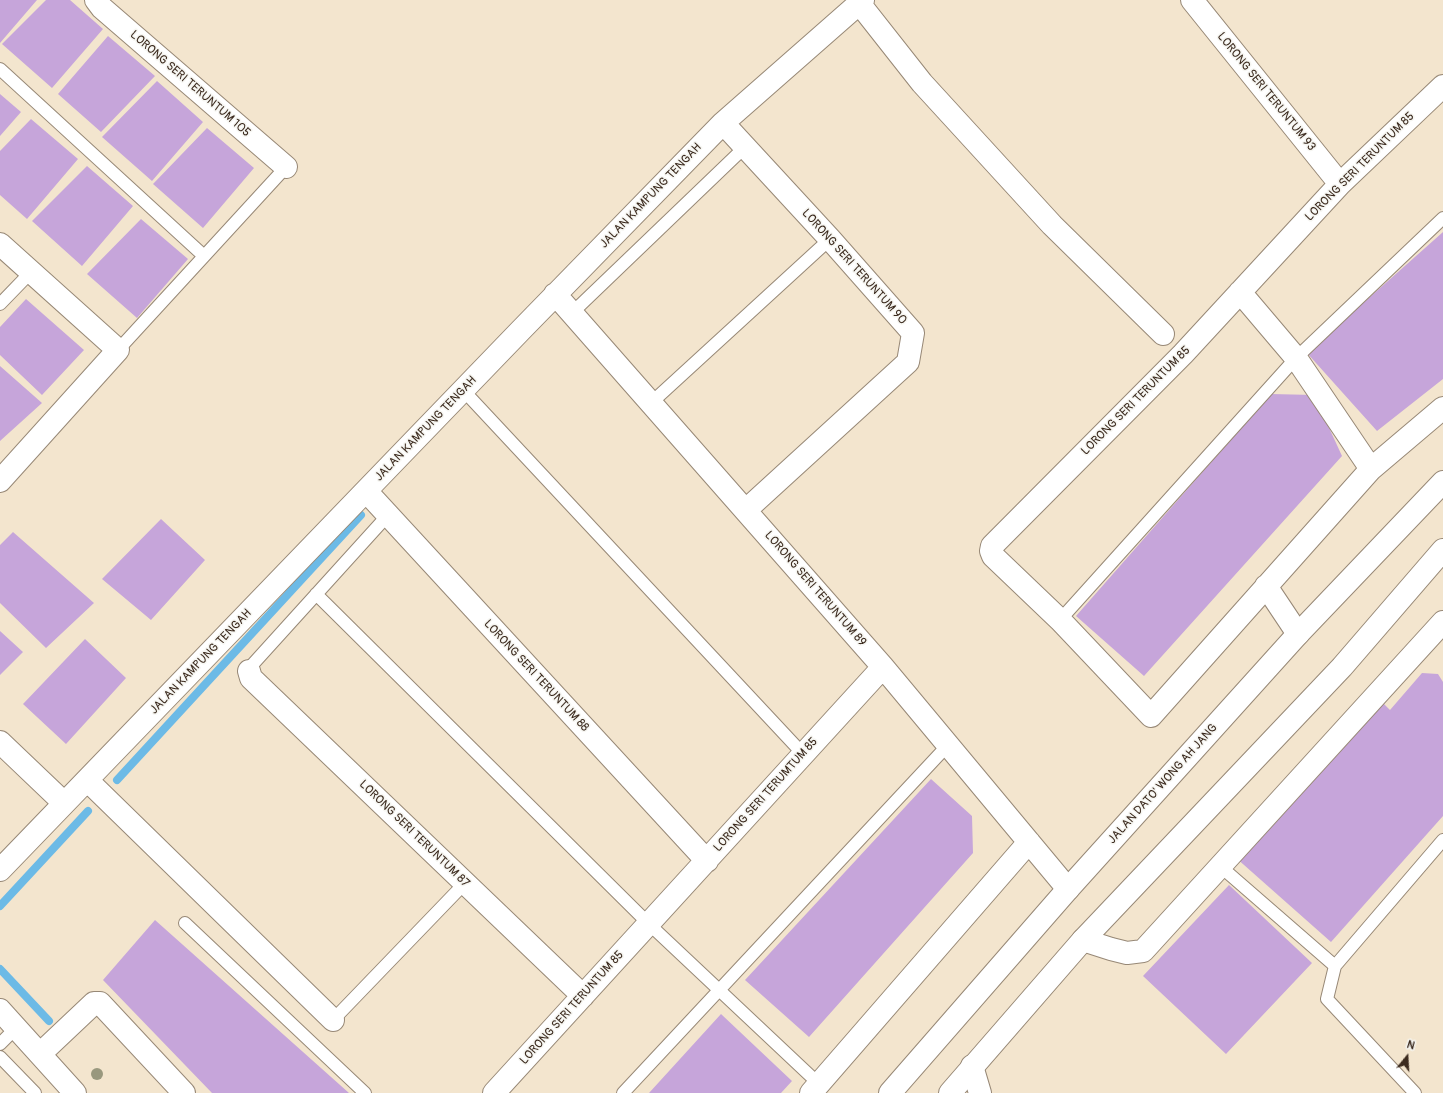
<!DOCTYPE html>
<html>
<head>
<meta charset="utf-8">
<style>
	body { margin:0 }
	#map { position:relative; width:1443px; height:1093px; overflow:hidden; background:#f3e5ce; font-family:Pangolin,sans-serif }
	canvas { display:block }
	.north { position:absolute; left:1387px; top:1037px; width:40px; height:40px; -webkit-text-stroke:3px #f6f6f2; paint-order:stroke; rotate:18deg; font-size:11px; font-weight:700; line-height:16px; text-align:center; color:#3b2a1e }
	.north::after { content:''; display:block; margin:auto; width:14px; height:18px; background:#3b2a1e; clip-path:polygon(50% 0,100% 100%,50% 72%,0 100%) }
</style>
</head>
<body>
<div id="map">
<canvas width="1443" height="1093"></canvas>
<div class="north">N</div>
</div>
<script>
const ctx = document.querySelector('canvas').getContext('2d');
ctx.lineJoin = 'round';
function stroke(path, color, width, dash) { ctx.strokeStyle = color; ctx.lineWidth = width; ctx.lineCap = dash ? 'butt' : 'round'; ctx.setLineDash(dash || []); ctx.stroke(path); }
function fill(path, color) { ctx.fillStyle = color; ctx.fill(path, 'evenodd'); }
function label(font, color, halo, rows, align = 'center') {
  ctx.font = font + ' Pangolin,sans-serif'; ctx.lineWidth = 3; ctx.setLineDash([]); ctx.textBaseline = 'middle'; ctx.strokeStyle = halo; ctx.fillStyle = color; for (const [text, x, y, turn = 0] of rows) {
    ctx.save(); ctx.translate(x, y); ctx.rotate((+turn || 0) * Math.PI / 180); ctx.textAlign = isNaN(turn) ? turn : align; if (halo) ctx.strokeText(text, 0, 0); ctx.fillText(text, 0, 0); ctx.restore();
  }
}
stroke(new Path2D(`
	M117,780L361,515
	M0,906L88,811
	M0,969L49,1021`), '#6cbae6', 8);
fill(new Path2D(`
	M0,0H37L0,43Z
	M46,0H70L103,29L52,88L2,44Z
	M108,36L155,76L101,132L58,94Z
	M157,81L203,122L152,181L102,137Z
	M0,94L21,112L0,136Z
	M31,119L78,159L27,219L0,195V151Z
	M207,128L254,168L203,228L153,184Z
	M87,166L133,206L82,266L32,221Z
	M141,219L188,259L137,318L87,274Z
	M1443,232V379L1377,431L1307,353Z
	M26,299L84,350L42,395L0,355V327Z
	M0,366L42,403L0,441Z
	M1271,394L1314,395L1342,456L1144,676L1076,616Z
	M161,519L205,560L151,620L102,579Z
	M13,532L94,603L46,648L0,603V545Z
	M0,631L23,652L0,675Z
	M85,639L126,678L66,744L23,704Z
	M1422,673L1438,674L1443,682V816L1331,942L1235,857L1373,702L1384,704L1390,710Z
	M931,779L972,816L973,853L809,1037L745,980Z
	M1229,885L1312,963L1226,1054L1143,976Z
	M155,920L349,1093H212L103,980Z
	M721,1014L792,1081L781,1093H649Z`), '#c6a5da');
const lane = new Path2D(`
	M0,69L204,256
	M0,304L31,272
	M572,313L745,147
	M118,350L286,167
	M463,390L804,755
	M651,403L830,239
	M316,594L649,924L819,1084
	M1060,620L1296,358L1443,218
	M249,671L253,664L388,515
	M1220,866L1335,966
	M185,923L365,1093
	M333,1020L465,883
	M0,1044L16,1028
	M0,1057L35,1093
	M623,1093L948,745
	M1415,1093L1327,999L1335,966L1443,840`);
const street = new Path2D(`
	M96,0L102,8L286,167
	M1192,0L1340,184
	M859,3L922,83L1052,225L1163,334
	M1443,86L1340,184L1183,354L992,546L991,551L993,556L1060,620L1151,716L1371,469L1443,408
	M723,123L830,239L913,333L908,362L746,510
	M0,244L118,350L0,481
	M1240,292L1296,358L1371,469
	M555,294L883,667L1068,889
	M366,491L707,861
	M1266,586L1298,634
	M249,671L251,678L583,996
	M0,742L64,803
	M87,780L333,1020
	M0,870L521,330L723,123L863,0
	M1083,940L1111,949L1127,953L1143,951L1443,622
	M0,1010L75,1093
	M40,1054L94,1003H100L184,1093
	M972,1066L980,1093
	M494,1093L883,667
	M811,1093L1029,842`);
const secondary = new Path2D(`
	M890,1093L1068,889L1298,634L1443,482
	M950,1093L1083,940L1342,667L1443,550`);
stroke(lane, '#978876', 14);
stroke(street, '#978876', 24);
stroke(secondary, '#978876', 24);
stroke(lane, '#fff', 12);
stroke(street, '#fff', 22);
stroke(secondary, '#fff', 22);
ctx.fillStyle = '#99987e';
for (const [x, y] of [
	[97,1074]
]) { ctx.beginPath(); ctx.arc(x, y, 6, 0, 2 * Math.PI); ctx.fill(); }
label('12px', '#3b2a1e', '#f6f6f2', [
	["LORONG SERI TERUNTUM 105",190,84,41],
	["LORONG SERI TERUNTUM 93",1266,92,51],
	["LORONG SERI TERUNTUM 85",1360,167,-45],
	["JALAN KAMPUNG TENGAH",651,196,-46],
	["LORONG SERI TERUNTUM 90",854,267,48],
	["LORONG SERI TERUNTUM 85",1136,401,-45],
	["JALAN KAMPUNG TENGAH",426,429,-46],
	["LORONG SERI TERUNTUM 89",815,589,49],
	["JALAN KAMPUNG TENGAH",201,662,-46],
	["LORONG SERI TERUNTUM 88",536,676,47],
	["JALAN DATO' WONG AH JANG",1163,784,-48],
	["LORONG SERI TERUMTUM 85",766,795,-48],
	["LORONG SERI TERUNTUM 87",414,834,44],
	["LORONG SERI TERUNTUM 85",572,1008,-48]
]);
</script>
</body>
</html>
